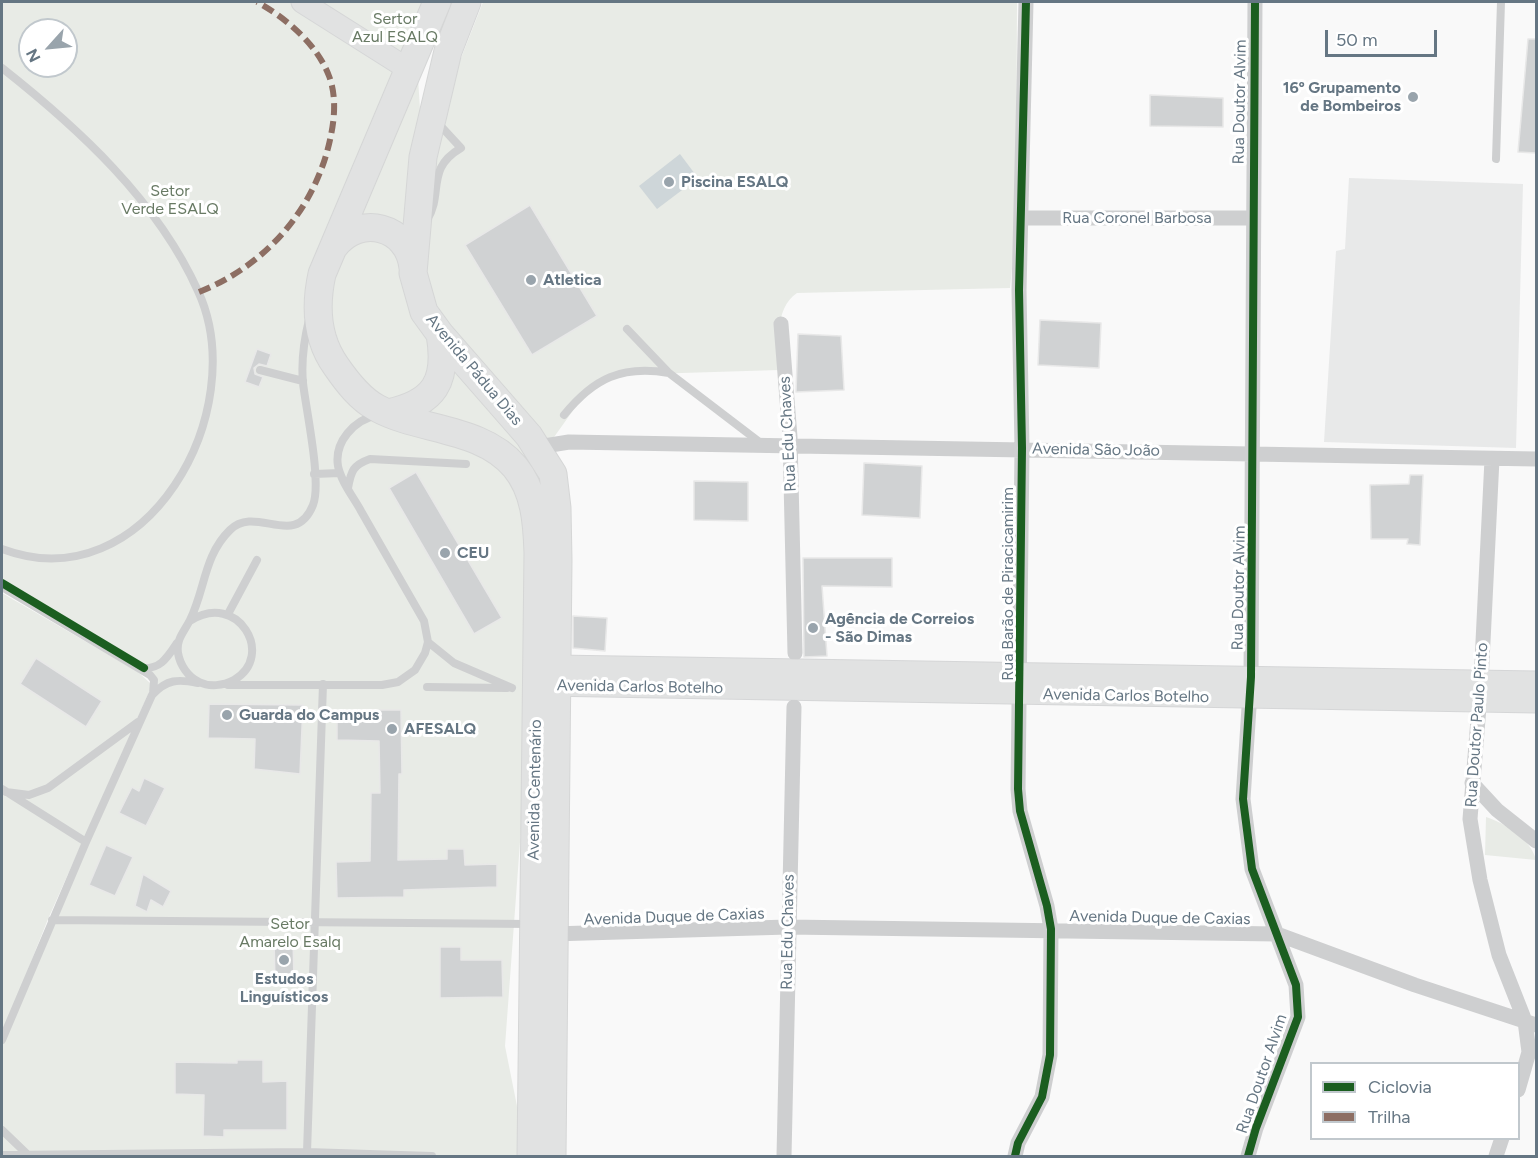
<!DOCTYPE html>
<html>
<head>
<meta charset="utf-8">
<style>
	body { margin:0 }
	#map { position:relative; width:1538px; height:1158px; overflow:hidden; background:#f9f9f9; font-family:Figtree,sans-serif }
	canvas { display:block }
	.frame { position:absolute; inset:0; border:3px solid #657683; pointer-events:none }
	.legend { position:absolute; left:1310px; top:1062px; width:210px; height:78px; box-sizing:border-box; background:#fff; border:2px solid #c1c8cd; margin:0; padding:8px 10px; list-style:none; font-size:18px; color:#657683 }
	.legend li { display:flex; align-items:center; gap:12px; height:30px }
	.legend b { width:30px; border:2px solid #c1c8cd }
	.north { position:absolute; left:18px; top:18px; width:60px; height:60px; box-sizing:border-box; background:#fff; border:2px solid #c1c8cd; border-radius:50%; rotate:243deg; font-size:16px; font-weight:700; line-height:24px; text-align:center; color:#657683 }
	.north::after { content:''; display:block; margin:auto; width:21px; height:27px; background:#99a4ac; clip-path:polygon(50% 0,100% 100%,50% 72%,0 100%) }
	.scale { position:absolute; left:1325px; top:30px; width:112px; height:27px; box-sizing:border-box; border:3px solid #657683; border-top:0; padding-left:8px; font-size:18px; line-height:21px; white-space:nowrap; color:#657683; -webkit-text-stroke:4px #fff; paint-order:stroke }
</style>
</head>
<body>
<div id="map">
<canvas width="1538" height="1158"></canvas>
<div class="frame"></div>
<ul class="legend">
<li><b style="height:8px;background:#1b5e20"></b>Ciclovia</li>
<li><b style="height:8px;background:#8d6e63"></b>Trilha</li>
</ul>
<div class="north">N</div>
<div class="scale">50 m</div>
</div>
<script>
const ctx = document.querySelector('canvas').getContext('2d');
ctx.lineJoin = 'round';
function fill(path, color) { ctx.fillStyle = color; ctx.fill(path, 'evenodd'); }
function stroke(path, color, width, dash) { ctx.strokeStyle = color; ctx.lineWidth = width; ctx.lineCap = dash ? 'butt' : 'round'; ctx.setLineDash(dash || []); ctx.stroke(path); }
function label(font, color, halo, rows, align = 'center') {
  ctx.font = font + ' Figtree,sans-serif'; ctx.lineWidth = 6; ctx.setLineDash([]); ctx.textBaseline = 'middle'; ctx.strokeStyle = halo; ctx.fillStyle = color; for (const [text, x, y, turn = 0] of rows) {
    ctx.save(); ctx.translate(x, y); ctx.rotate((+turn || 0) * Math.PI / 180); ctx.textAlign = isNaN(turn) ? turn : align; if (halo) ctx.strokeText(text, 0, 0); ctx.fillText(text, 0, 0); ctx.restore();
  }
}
fill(new Path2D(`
	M1349,178L1523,184L1516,448L1324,442L1336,251L1345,249Z`), '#e8e9e9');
fill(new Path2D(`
	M2,2H434L418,78L423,155L483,2H1017L1016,229L1010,288L797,293C773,310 780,343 779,370L617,375L582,398L524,479L530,706L505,1046L527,1156H2V1042L152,695L153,680L2,586ZM30,30H66V66H30Z
	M2,593L138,672L150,683L151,688L48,919L2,1035Z
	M1486,817C1505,823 1531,839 1536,860L1485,855Z`), '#e8ebe6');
fill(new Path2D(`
	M680,154L698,178L657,209L639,186Z`), '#ced6d9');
const building = new Path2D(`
	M1528,39H1536V153L1518,152Z
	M1150,95L1223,98V127L1150,126Z
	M530,205L597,316L532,355L465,245Z
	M1040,320L1101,323L1099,368L1038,365Z
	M798,334L841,336L844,390L796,392Z
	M257,349L271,354L267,366L259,364L254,368L255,374L263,377L259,387L245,382Z
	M864,463L922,466L920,518L862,515Z
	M416,472L502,618L474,634L389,488Z
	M1410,475H1423L1420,545L1407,544L1408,539H1371L1370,485L1409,484Z
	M694,481L748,482V521L694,520Z
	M803,558H892V587L822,586L827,656L804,657Z
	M573,616L607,618L605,651L573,648Z
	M36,658L102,701L86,727L20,684Z
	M209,704L303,705L300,774L254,769L255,739L208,738Z
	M379,710H401L402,774H399L398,860L447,859V849H464L465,865L497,864V887L404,890V897L337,898L336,862L370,861L371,793H380L379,741L337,740V715H379Z
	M144,778L165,788L146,826L119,813L132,787L139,791Z
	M106,845L133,857L115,896L89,885Z
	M143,874L171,891L163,907L151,900L147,912L135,906Z
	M293,937L294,983H275L274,938Z
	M440,947H461V960H502L503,997L440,998Z
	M237,1060H263V1082L287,1081V1130H224V1137L203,1136L204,1095L175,1094V1062L237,1063Z`);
fill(building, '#d0d2d3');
stroke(building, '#e8e8e8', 1.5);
const secondary = new Path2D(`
	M302,2L408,69
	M557,666L1536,682
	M543,685L1536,702`);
const highway = new Path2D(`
	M437,2L322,274C315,306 316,338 336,366C347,382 360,399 377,408C419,431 482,427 515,467C535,491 537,523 538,553L531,1156
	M467,2L448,51L423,157L413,273L424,312L440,334L529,436L553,474L557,508L558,560L552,1156
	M334,247C359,213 409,226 413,268
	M388,413C435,403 448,381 440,334`);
stroke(secondary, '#d5d6d7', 23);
stroke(highway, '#d5d6d6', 29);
stroke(new Path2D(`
	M2,68C78,128 157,200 198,291C253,411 146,603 2,549
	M1496,159L1501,2
	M427,220C444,193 425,169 461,148L437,122
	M627,329L669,373
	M260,370L303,381
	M564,415C594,378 622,365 669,373L762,444
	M314,474L340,473
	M348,488C351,471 353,465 370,459L466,464
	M2,587L150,675L154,680L153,694
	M228,614L257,560
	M190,621C238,590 276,656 234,680C223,686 209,687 199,682C188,677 180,665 178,653C176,639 184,632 190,620C205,590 204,555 230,530C256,504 295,550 313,505C322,482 306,410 303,383C301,361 304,340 309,320
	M428,642L454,663L512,688
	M141,668C160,670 167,658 177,643
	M228,685H382L398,682L415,670L425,653L428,642L424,621C403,584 382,548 361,511C354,498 341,482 338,466C334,442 354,420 377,415
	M427,687L507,688
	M2,789L86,842
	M6,792L29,795L48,788L138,722
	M52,920L530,924
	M2,1040L86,842L152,695C167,679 178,679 198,683
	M2,1130L29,1156
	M307,1152L323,684
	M2,1155L307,1152L432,1156`), '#cecfd0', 8);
stroke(new Path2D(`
	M1021,218H1252
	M781,324L790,437L795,653
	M538,447L569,442L1536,459
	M1492,459L1481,682L1470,819L1480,880L1499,955L1525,1021L1529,1052L1518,1090
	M1472,783L1497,810L1536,841
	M552,934L788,927L1277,934L1415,985L1536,1025
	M784,1156L794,707
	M1015,1156L1018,1143L1042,1097L1050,1055L1051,929L1047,906L1020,811L1018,789L1022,448L1019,290L1026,2
	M1248,1156L1256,1128L1298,1017L1296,985L1252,869L1243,799L1251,677L1255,2
	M1496,1156L1502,1138`), '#cecfd0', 15);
stroke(secondary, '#e1e2e2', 21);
stroke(highway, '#e1e2e2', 27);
stroke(new Path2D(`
	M199,292C267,265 317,207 331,135C335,116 336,94 329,76C317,44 286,18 257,2`), '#8d6e63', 6, [12, 6]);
stroke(new Path2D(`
	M2,583L144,668
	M1015,1156L1018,1143L1042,1097L1050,1055L1051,929L1047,906L1020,811L1018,789L1022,448L1019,290L1026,2
	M1248,1156L1256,1128L1298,1017L1296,985L1252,869L1243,799L1251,677L1255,2`), '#1b5e20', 8);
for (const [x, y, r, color] of [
	[1413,97,6,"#99a4ac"],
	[669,182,6,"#99a4ac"],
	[531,280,6,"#99a4ac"],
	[445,553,6,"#99a4ac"],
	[813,628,6,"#99a4ac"],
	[227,715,6,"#99a4ac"],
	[392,729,6,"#99a4ac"],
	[284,960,6,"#99a4ac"]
]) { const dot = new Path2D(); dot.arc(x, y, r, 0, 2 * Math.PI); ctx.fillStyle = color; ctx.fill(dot); stroke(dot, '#fff', 2); }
label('16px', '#687a64', '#fff', [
	["Sertor",395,19],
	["Azul ESALQ",395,37],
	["Setor",170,191],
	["Verde ESALQ",170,209],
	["Setor",290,924],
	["Amarelo Esalq",290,942]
]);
label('bold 16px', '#657683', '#fff', [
	["16º Grupamento",1401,88,"right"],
	["de Bombeiros",1401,106,"right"],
	["Piscina ESALQ",681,182],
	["Atletica",543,280],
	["CEU",457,553],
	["Agência de Correios",825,619],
	["- São Dimas",825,637],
	["Guarda do Campus",239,715],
	["AFESALQ",404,729],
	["Estudos",284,979,"center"],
	["Linguísticos",284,997,"center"]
], 'left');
label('16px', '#657683', '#fff', [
	["Rua Doutor Alvim",1240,102,-89],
	["Rua Coronel Barbosa",1137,218],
	["Avenida Pádua Dias",474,370,50],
	["Rua Edu Chaves",788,434,-93],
	["Avenida São João",1096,450,1],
	["Rua Barão de Piracicamirim",1008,584,-90],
	["Rua Doutor Alvim",1239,588,-89],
	["Avenida Carlos Botelho",640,687,1],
	["Avenida Carlos Botelho",1126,696,1],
	["Rua Doutor Paulo Pinto",1477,725,-86],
	["Avenida Centenário",535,790,-89],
	["Avenida Duque de Caxias",674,917,-2],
	["Avenida Duque de Caxias",1160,918,1],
	["Rua Edu Chaves",788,932,-89],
	["Rua Doutor Alvim",1262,1074,-71]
]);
</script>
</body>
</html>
